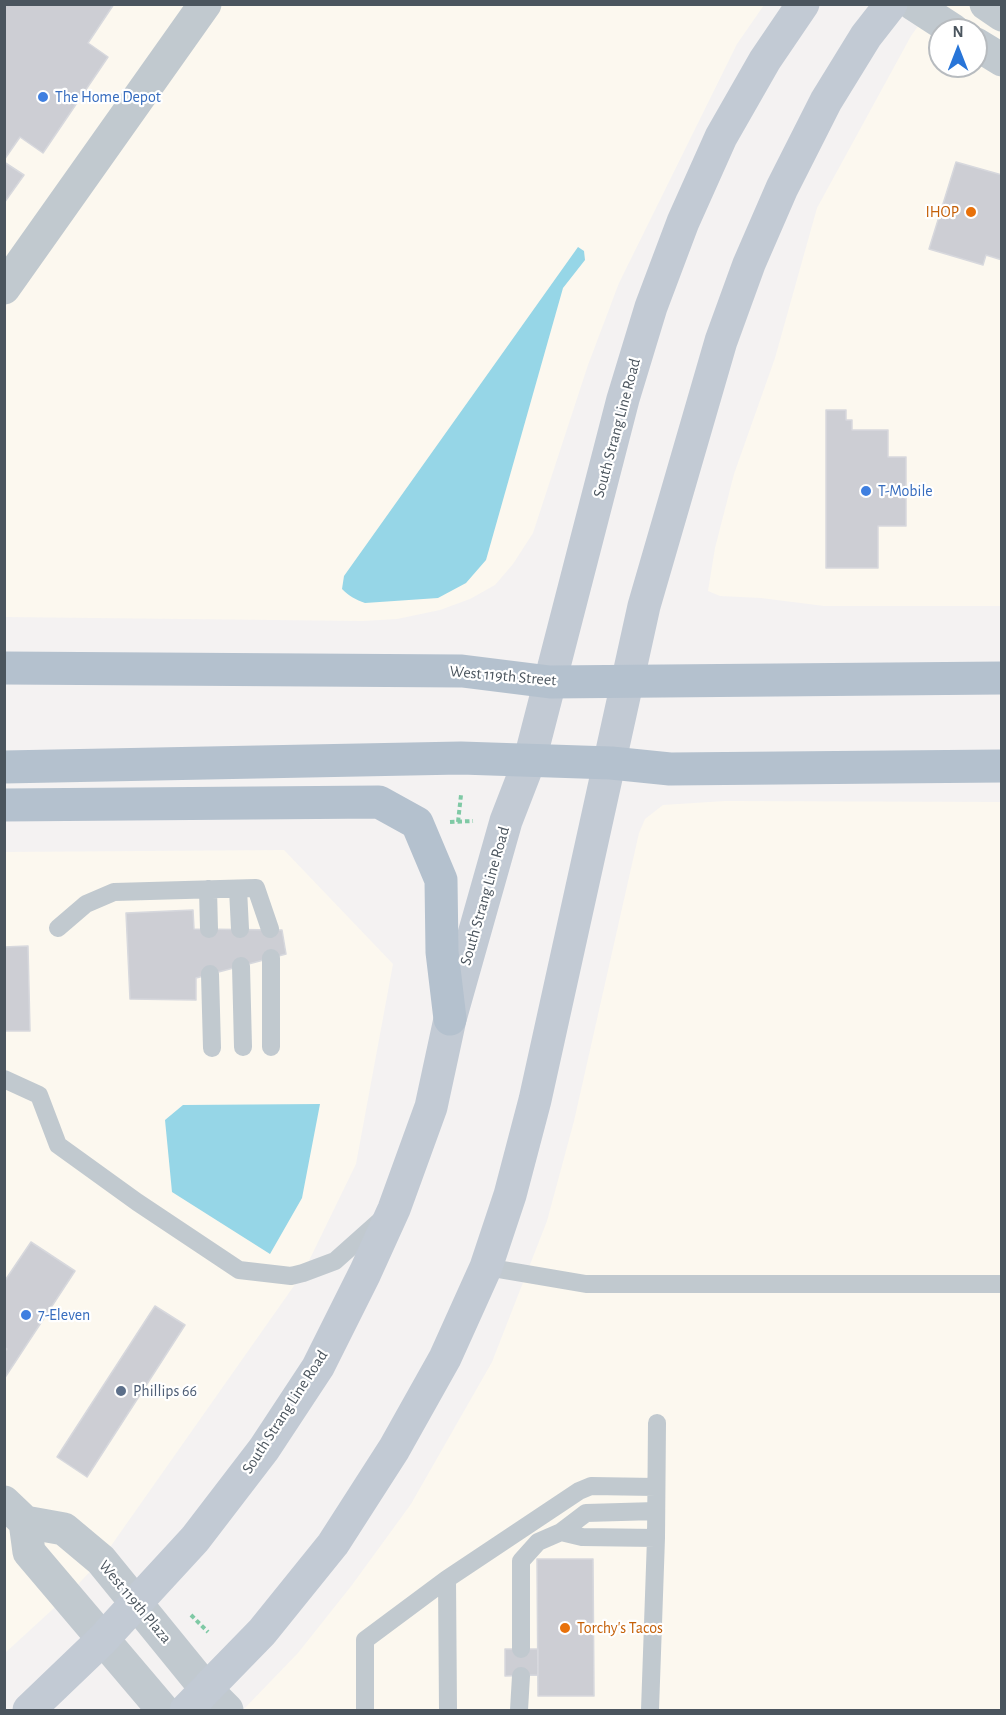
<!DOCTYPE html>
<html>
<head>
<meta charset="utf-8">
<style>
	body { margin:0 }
	#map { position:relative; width:1006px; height:1715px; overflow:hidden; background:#f4f2f2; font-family:"Alegreya Sans",sans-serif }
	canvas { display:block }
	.frame { position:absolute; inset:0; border:6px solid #4b555e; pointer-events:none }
	.north { position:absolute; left:928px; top:18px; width:60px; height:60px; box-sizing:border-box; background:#fff; border:2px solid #b7bbbf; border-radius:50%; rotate:0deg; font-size:16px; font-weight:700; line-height:24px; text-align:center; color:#4b555e }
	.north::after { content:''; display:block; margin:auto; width:21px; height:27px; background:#2875d8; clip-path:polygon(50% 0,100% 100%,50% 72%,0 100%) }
</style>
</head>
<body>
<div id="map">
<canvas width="1006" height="1715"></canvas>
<div class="frame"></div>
<div class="north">N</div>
</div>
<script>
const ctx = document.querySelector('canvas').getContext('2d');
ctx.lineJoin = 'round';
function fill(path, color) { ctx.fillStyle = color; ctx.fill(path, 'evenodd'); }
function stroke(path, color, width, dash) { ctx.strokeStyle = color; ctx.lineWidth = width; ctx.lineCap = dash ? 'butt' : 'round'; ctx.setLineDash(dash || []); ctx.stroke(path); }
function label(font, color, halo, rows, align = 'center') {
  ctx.font = font + ' "Alegreya Sans",sans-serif'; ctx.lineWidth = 4.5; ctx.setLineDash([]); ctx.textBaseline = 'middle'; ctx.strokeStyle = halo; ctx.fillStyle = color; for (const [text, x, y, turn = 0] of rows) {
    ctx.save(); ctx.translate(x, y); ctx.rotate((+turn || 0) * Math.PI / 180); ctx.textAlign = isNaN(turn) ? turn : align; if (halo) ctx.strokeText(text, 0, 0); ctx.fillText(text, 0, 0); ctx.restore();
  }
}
fill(new Path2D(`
	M5,5H764L737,44L619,283L588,365L533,533L513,564L495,585L470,599L440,610L397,619L363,621L5,617Z
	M933,5H1001V606H824L761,598L720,596L708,591L715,548L734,474L775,358L817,208L911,36ZM940,30H976V66H940Z
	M725,801L1001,802V1710H243L298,1653L352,1585L411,1504L492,1362L547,1221L574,1121L639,833L645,819L663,805Z
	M284,850L393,964L356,1164L303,1273L101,1560L65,1598L5,1653V852Z`), '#fcf8ef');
fill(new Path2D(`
	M578,247L584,251L585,260L563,288L486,560L466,583L438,598L365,603C356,600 349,596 342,589L344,576Z
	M320,1104L302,1198L270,1254L172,1192L165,1120L183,1105Z`), '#96d6e7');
const building = new Path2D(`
	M4,4H114L88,43L108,57L43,153L20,137L4,160Z
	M4,162L24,175L4,203Z
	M956,162L1002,175V260L986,255L983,265L929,249Z
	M826,410H846V420H852V430H888V457H906V526H878V568H826Z
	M193,910L194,929L282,930L286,954L196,978V1000L130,999L126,913Z
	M28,946L30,1031H4V947Z
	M31,1242L75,1271L4,1379V1352L7,1349L4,1347V1282Z
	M155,1306L185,1325L87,1477L57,1457Z
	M537,1559H593L594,1696H538Z
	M505,1649H538V1675L505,1676Z`);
fill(building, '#cdced4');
stroke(building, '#d7d8dd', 1.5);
stroke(new Path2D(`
	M450,822L473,821
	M458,822L461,795
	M191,1615L208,1632`), '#7fc9a5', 4, [4.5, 3]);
stroke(new Path2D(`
	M208,889L209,929
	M238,889L240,929
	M58,928L86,904L114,892L256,888L270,929
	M241,966L243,1047
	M210,974L212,1048
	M271,1047V958
	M4,1079L39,1095L58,1145L137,1202L239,1270L291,1276L303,1273L335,1261L381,1220
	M486,1267L586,1284H1002
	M561,1532L582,1537L656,1538
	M447,1579L448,1710
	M521,1649V1561L538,1542L561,1532L586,1513L656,1511
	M365,1710V1640L447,1579L579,1491L591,1486L656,1487
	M519,1710L521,1676
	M650,1710L656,1538L657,1423`), '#c1c9cf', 18);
stroke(new Path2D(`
	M913,4L953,30
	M986,4L1002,15
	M976,44L1002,60
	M4,288L205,4
	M4,1502L25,1522L64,1529L101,1560L206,1689L227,1710
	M25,1522L29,1552L163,1710`), '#c1c9cf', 33);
stroke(new Path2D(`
	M29,1710L102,1640L195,1539L264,1449L318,1367L365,1273L394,1209L431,1107L450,1019L506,821L530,759L623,399L651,307L683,222L721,137L765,60L803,4
	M186,1710L262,1632L333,1544L394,1449L445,1358L486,1267L510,1195L535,1100L644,606L721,341L749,264L782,188L826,101L866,36L891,4`), '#c2cad4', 33);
stroke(new Path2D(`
	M4,668L462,671L550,682L1002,678
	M4,767L461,758L611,763L670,769L1002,766
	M4,805L379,802L417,823L441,880L442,952L450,1019`), '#b4c1ce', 33);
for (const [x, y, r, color] of [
	[43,97,6,"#3f7fe0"],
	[971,212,6,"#e8710a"],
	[866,491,6,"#3f7fe0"],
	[26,1315,6,"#3f7fe0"],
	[121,1391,6,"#5c6f8a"],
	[565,1628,6,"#e8710a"]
]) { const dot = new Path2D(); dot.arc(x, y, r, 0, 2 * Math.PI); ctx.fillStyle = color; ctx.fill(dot); stroke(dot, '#fff', 2); }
label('16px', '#366cbe', '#fff', [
	["The Home Depot",55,97],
	["T-Mobile",878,491],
	["7-Eleven",38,1315]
], 'left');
label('16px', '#c56008', '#fff', [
	["IHOP",959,212],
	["Torchy's Tacos",577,1628,"left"]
], 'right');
label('16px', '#4b555e', '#fff', [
	["South Strang Line Road",617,428,-75],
	["West 119th Street",503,676,5],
	["South Strang Line Road",485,896,-74],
	["South Strang Line Road",285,1412,-57],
	["West 119th Plaza",135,1602,50]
]);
label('16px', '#4e5e75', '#fff', [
	["Phillips 66",133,1391]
], 'left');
</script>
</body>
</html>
